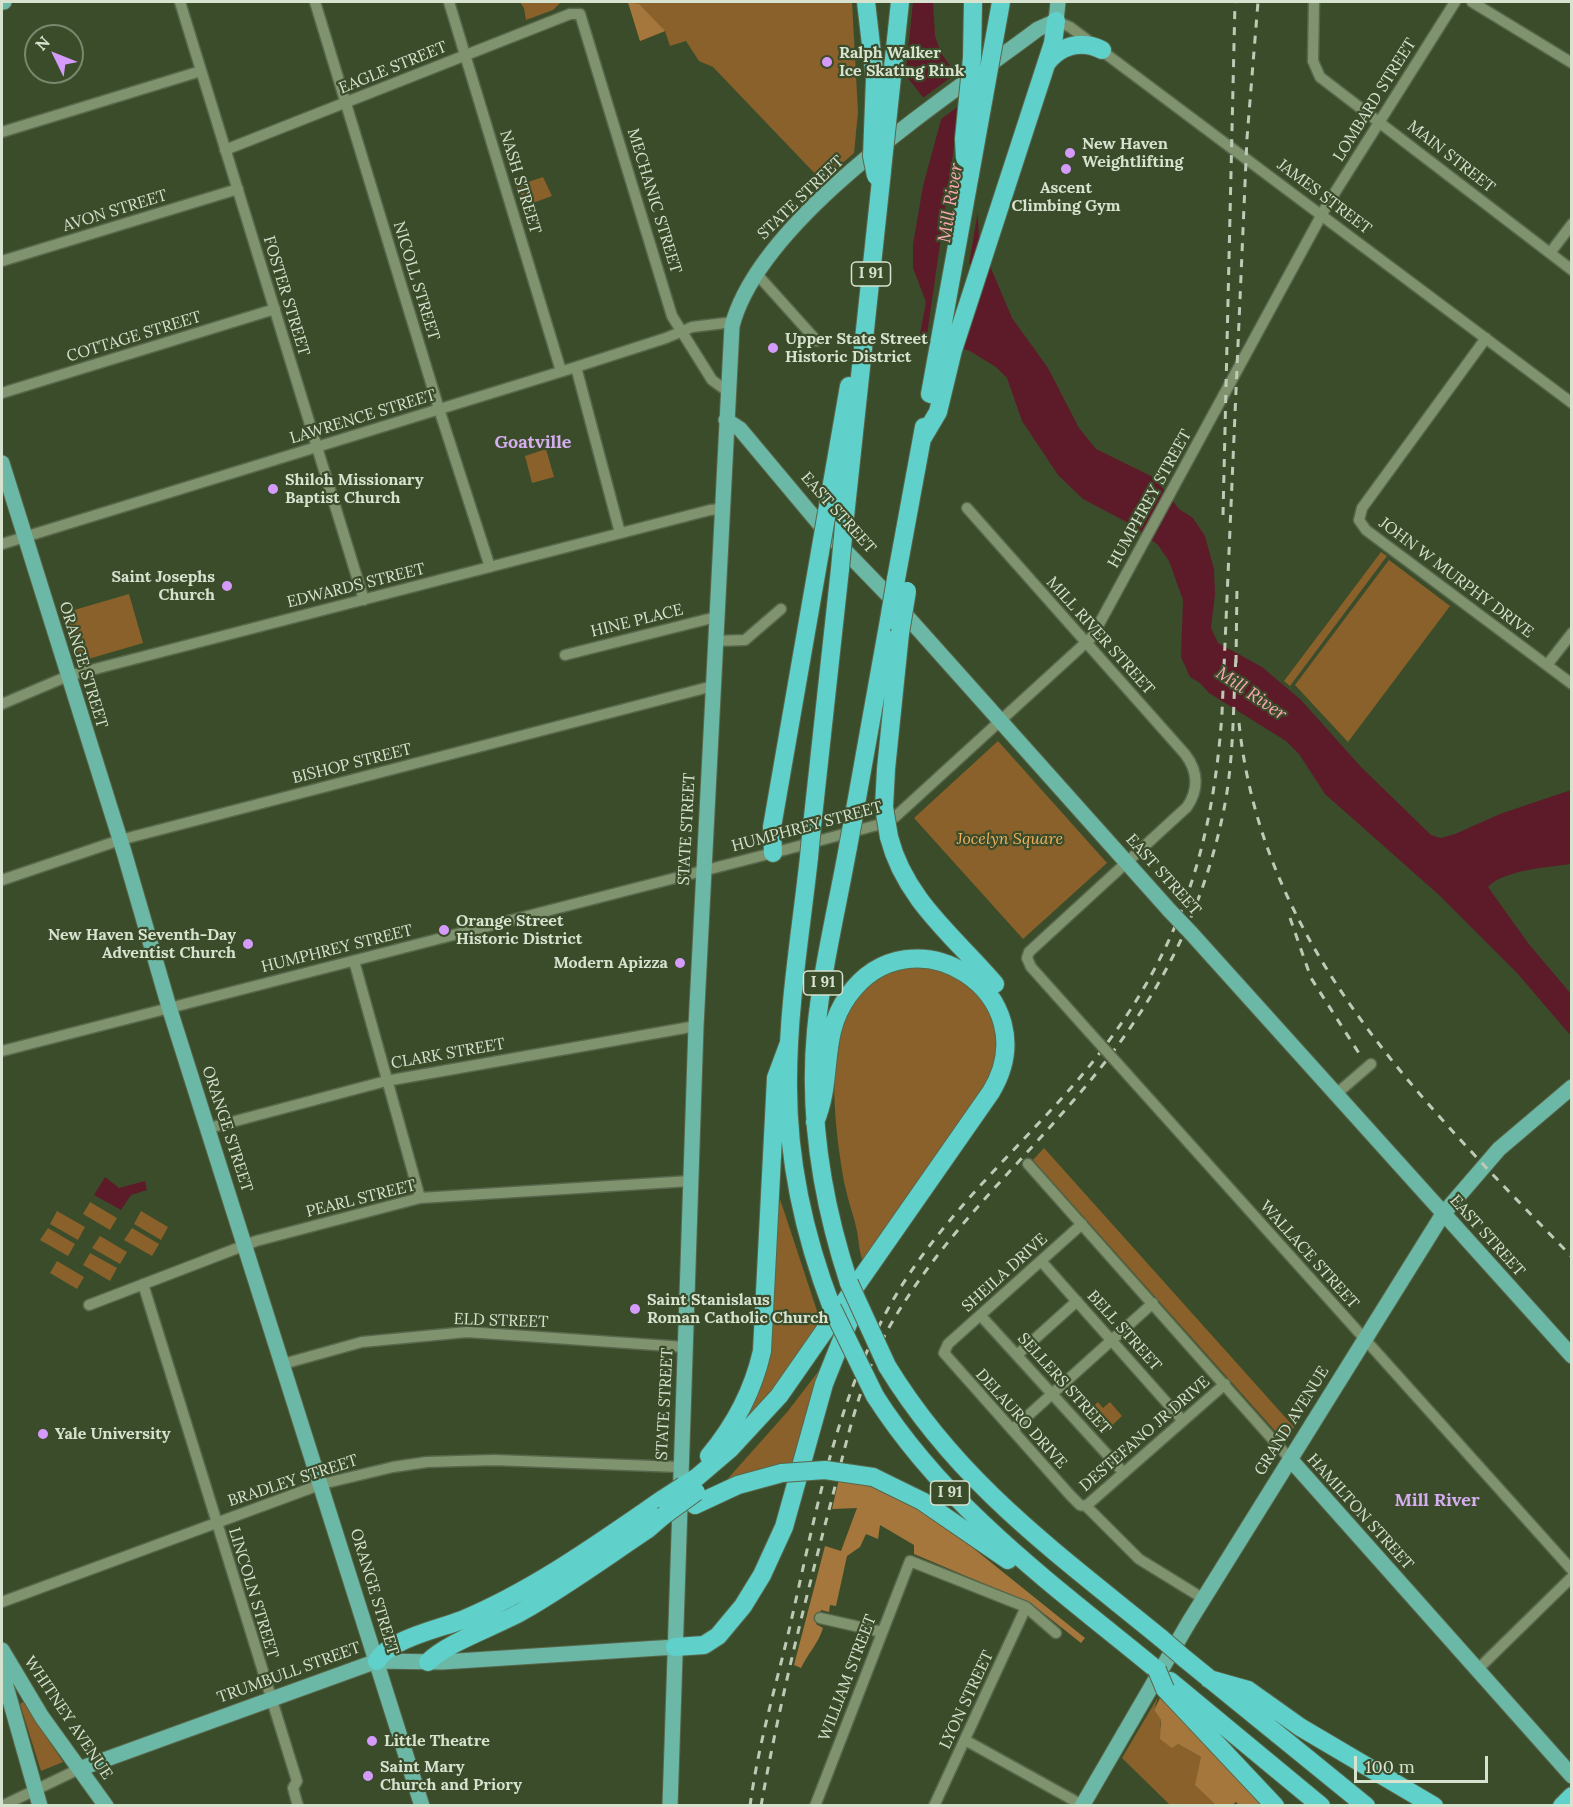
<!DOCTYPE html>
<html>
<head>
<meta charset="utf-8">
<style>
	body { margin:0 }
	#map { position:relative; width:1573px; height:1807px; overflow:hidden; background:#3b4c2b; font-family:Lora,serif }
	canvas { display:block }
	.frame { position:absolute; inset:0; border:3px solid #d7e2cf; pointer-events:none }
	.north { position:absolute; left:24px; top:24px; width:60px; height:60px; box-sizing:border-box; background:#3b4c2b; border:2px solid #79886d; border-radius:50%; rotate:313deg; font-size:16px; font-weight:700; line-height:24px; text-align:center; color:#d7e2cf }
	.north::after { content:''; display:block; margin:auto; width:21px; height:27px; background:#d59bfa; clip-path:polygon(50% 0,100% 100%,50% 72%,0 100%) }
	.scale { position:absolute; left:1354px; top:1756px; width:134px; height:27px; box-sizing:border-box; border:3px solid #d7e2cf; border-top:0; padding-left:8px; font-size:18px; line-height:21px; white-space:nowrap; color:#d7e2cf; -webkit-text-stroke:4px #3b4c2b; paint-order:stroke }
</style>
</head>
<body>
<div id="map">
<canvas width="1573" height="1807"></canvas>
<div class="frame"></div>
<div class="north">N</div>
<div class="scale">100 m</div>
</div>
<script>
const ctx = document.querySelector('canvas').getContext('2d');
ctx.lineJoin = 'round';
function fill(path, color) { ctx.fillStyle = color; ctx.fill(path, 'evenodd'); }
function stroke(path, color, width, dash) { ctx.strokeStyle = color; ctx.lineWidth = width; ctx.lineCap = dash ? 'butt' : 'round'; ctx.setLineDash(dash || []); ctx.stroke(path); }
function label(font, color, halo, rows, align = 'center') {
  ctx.font = font + ' Lora,serif'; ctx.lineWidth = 4.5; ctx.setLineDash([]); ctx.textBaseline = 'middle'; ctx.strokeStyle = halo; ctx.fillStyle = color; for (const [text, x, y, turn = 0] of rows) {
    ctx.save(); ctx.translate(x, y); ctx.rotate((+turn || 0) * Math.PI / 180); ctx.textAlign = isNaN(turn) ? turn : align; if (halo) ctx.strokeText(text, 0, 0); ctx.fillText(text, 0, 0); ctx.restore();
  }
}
fill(new Path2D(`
	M520,2H561L553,10L526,20L524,8Z
	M628,2H852L858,112L854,153L822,181L713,67L699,61L686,41L670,46L665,31L640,41Z
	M543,177L552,196L522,207L516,186Z
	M546,449L554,477L532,483L525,456Z
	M1381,552L1387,556L1290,686L1284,681Z
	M1389,560L1450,606L1348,742L1295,685Z
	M129,594L143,643L78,662L64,613Z
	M998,741L1107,863L1023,939L914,818Z
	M910,966L952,972L987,1002L998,1040L993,1075L863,1262C859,1251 859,1242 857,1231C854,1216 848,1201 845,1186C836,1136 822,1040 856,997C870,979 888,972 910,966Z
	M1044,1148L1294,1427L1285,1442L1033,1160Z
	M780,1199L822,1326L793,1367L740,1429Z
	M90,1202L117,1218L110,1230L83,1214Z
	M57,1211L85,1227L78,1240L50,1224Z
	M141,1211L168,1227L161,1240L134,1224Z
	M48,1228L75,1244L68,1256L40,1240Z
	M132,1228L159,1244L152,1256L124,1240Z
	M100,1236L127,1252L120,1264L92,1248Z
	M90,1253L117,1268L110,1281L83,1265Z
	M57,1261L84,1277L77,1289L50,1273Z
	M821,1368L799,1464L724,1483L788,1411Z
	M1098,1402L1103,1408L1110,1402L1122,1416L1102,1435L1084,1415Z
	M1158,1697L1154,1710L1161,1720L1160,1727L1178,1744L1201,1757L1217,1805H1170L1122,1758Z
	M23,1702L63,1762L41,1771L20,1704Z`), '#8a612a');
fill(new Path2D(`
	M628,2L639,4L665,31L640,41Z
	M839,1479L871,1485L913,1506L973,1548L1085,1638L1081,1643L1032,1604L914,1554V1545L880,1525L878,1539L866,1534L860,1547L847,1556L836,1606L830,1605L829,1612L821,1610L816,1624L823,1628C818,1644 808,1653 801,1668L794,1665L825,1546L841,1551L857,1508L832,1509Z
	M1160,1698L1264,1805H1239L1236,1802L1232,1805H1216L1195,1785L1201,1757L1178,1744L1172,1748L1160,1739L1161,1720L1154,1710Z`), '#a5773c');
fill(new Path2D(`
	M885,2H933L935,36L941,53L972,97L979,240L1012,318L1048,368L1079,428L1096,449L1155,478L1179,509L1193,518L1205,536L1214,569L1215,594L1211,628L1218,643L1262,667L1301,700L1361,767L1431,835L1441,838L1455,834L1500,814L1571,790V864C1550,867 1503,870 1488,887L1528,943L1571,994V1036L1518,974L1439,895L1325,794L1299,754L1286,741L1209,693L1200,683L1190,677L1181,657L1183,600L1169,561L1158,545L1132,525L1083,499L1058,475L1022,421L1007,378L996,367L968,350L926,347L919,339L926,302L913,268V244L923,186L941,120L907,77Z
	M105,1177L119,1188L145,1181L147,1190L131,1195L121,1210L94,1195Z`), '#5d1b29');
fill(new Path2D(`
	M884,2H913L905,80L899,60L883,46Z
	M955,74L962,83L991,106L993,122L969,264L975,265L960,353L925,349L960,105L940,120L923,98Z`), '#3b4c2b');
const minor = new Path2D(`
	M180,2L364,600
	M315,2L439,409L490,567
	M449,2L561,371
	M1314,2L1313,61L1320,77L1572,270
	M1472,2L1572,63
	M1056,21L1070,27L1572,403
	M2,132L201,71
	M225,150L570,14H580L672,316L712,380L727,391
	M1550,253L1572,224
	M2,261L238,189
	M755,272L817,341
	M1486,338L1362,508L1359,520L1366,530L1572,684
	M576,367L620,533
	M2,393L275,309
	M967,508L1185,754C1198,771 1199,789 1187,807L1029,952L1027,958L1031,967L1090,1033
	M2,544L576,367L666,338L692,327L733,322
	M715,641L745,640L781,609
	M565,655L716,617
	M1547,665L1572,633
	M2,704L68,676L710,510L721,509
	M2,880L120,840L713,686
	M354,961L420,1198
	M2,1051L788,849L881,824L895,817L1092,637L1327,205L1455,2
	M1118,1064L1572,1570
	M1335,1095L1371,1064
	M209,1128L386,1081L696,1026
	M1028,1164L1290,1459
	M1082,1224L948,1344L944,1353L1070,1495L1080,1505L1086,1506
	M1041,1261L1183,1421
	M143,1284L297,1781L293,1788L298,1806
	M89,1305L256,1241L420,1198L690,1181
	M981,1316L1124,1473
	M1017,1355L1077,1301
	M283,1364L362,1342L467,1332L685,1347
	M1012,1430L1153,1303
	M1086,1506L1225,1384
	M1086,1506L1139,1559L1204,1599
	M2,1602L322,1484L393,1467L427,1462L494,1460L680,1467
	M820,1618L882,1632
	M1477,1670L1572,1577
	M965,1740L1084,1806
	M2,1806L79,1769
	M815,1806L910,1561L1026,1607L1056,1633
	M934,1806L1026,1607`);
const major = new Path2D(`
	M2,2H4
	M726,420L740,429L822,527L886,593L1170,911
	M2,463L124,852L169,1007L422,1806
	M1191,933L1572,1356
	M1290,1459L1572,1776
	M2,1650L42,1717L106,1806
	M2,1672L40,1806
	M79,1769L377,1661L442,1662L675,1647
	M670,1806L696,1026L732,326C761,216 948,97 1038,29L1056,21L1058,2
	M1082,1806L1189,1622L1443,1214L1499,1149L1572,1087`);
const highway = new Path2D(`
	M1046,64C1059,46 1081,39 1102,50
	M930,394L970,174
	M922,439L938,412L953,350L1053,43L1056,21
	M827,512L849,386
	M844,526L882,171
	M896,579L924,427
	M884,807L886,769L900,633
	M854,815L889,620
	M812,826L840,569
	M889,837C905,900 955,937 995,984
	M848,847C837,908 822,969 816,1031C808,1118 822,1201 849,1283
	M773,853L772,827L820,552
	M809,857C801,931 788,1006 788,1080C787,1159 804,1235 832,1308
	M887,1366C959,1484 1057,1553 1162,1639
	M875,1396C947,1509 1055,1586 1157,1670
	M709,1456C735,1425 753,1391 762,1351L776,1078L789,1043
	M873,1477L922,1501L1008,1560
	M683,1486L696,1478L730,1449L779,1396L991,1092C1050,994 912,906 848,996C819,1036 834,1078 815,1122
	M695,1505L738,1485L782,1473
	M675,1647L704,1645L718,1636L743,1606L762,1575L784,1527L824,1384L854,1309
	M1184,1658L1366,1806
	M377,1661C390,1639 438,1629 462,1620C534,1590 599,1543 663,1499
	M428,1662C448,1642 494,1627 521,1612C565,1587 606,1557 648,1529L663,1516
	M1209,1679L1248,1690L1300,1727L1434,1806
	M1170,1681L1321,1806
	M1165,1689L1275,1806
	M1562,1806L1572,1796`);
stroke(minor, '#58674b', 13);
stroke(major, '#58674b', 17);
stroke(highway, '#58674b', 20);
stroke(minor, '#7f936f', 10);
stroke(major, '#6cb8a6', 15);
stroke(highway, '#60d0cb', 18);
stroke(new Path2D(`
	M1223,515L1235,2
	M1236,663L1237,585
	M1239,723C1262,948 1424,1103 1572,1257
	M1290,918L1311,978L1362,1058
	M750,1806C758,1745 776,1686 790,1626C816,1513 837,1391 899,1290C947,1212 1017,1150 1077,1081C1173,968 1212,860 1222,713L1247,138L1258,2
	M761,1806C779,1705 804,1605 830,1506C846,1445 859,1379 891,1324C940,1239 1010,1174 1073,1101C1149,1014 1201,923 1224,809C1234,759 1233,706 1236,656`), '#becab5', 3, [8, 8]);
const minorBridge = new Path2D(`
	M1090,1033L1118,1064`);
const majorBridge = new Path2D(`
	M1170,911L1191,933`);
const highwayBridge = new Path2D(`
	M866,2L875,79L872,156L876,176
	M965,158L964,139L972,58L973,2
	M882,170L900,2
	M970,174L1001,2
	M820,552L827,512
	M840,569L844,526
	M889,620L896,579
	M900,633L907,591
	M884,807L889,837
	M848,847L854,815
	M809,857L812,826
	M849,1283L887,1366
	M832,1308L875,1396
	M782,1473L825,1470L873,1477
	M663,1499L683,1486
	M663,1516L696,1492
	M1162,1639L1184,1658
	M1157,1670L1165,1689`);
stroke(minorBridge, '#58674b', 13, []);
stroke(majorBridge, '#58674b', 17, []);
stroke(highwayBridge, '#58674b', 20, []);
stroke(minorBridge, '#7f936f', 10);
stroke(majorBridge, '#6cb8a6', 15);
stroke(highwayBridge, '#60d0cb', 18);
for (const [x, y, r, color] of [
	[827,62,6,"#d59bfa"],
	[1070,153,6,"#d59bfa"],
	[1066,169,6,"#d59bfa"],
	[773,348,6,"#d59bfa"],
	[273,489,6,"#d59bfa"],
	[227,586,6,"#d59bfa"],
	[444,930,6,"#d59bfa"],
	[248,944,6,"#d59bfa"],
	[680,963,6,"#d59bfa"],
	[635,1309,6,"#d59bfa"],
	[43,1434,6,"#d59bfa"],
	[372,1741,6,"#d59bfa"],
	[368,1776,6,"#d59bfa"]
]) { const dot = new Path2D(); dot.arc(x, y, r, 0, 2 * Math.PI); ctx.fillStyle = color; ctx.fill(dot); stroke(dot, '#3b4c2b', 2); }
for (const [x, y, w] of [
	[871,274,39],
	[823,983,39],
	[950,1493,39]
]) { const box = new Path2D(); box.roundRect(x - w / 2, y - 12, w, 24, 4.5); ctx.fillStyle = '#3b4c2b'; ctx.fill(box); stroke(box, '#d7e2cf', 1.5); }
label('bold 15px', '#d7e2cf', null, [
	["I 91",871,274],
	["I 91",823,983],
	["I 91",950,1493]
]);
label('bold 16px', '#d7e2cf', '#3b4c2b', [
	["Ralph Walker",839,53],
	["Ice Skating Rink",839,71],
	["New Haven",1082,144],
	["Weightlifting",1082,162],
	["Ascent",1066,188,"center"],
	["Climbing Gym",1066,206,"center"],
	["Upper State Street",785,339],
	["Historic District",785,357],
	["Shiloh Missionary",285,480],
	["Baptist Church",285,498],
	["Saint Josephs",215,577,"right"],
	["Church",215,595,"right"],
	["Orange Street",456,921],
	["Historic District",456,939],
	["New Haven Seventh-Day",236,935,"right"],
	["Adventist Church",236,953,"right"],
	["Modern Apizza",668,963,"right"],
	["Saint Stanislaus",647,1300],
	["Roman Catholic Church",647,1318],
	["Yale University",55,1434],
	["Little Theatre",384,1741],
	["Saint Mary",380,1767],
	["Church and Priory",380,1785]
], 'left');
label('16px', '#d7e2cf', '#3b4c2b', [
	["EAGLE STREET",393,68,-22],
	["LOMBARD STREET",1375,100,-58],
	["MAIN STREET",1451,157,38],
	["NASH STREET",520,182,73],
	["JAMES STREET",1324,197,37],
	["STATE STREET",801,198,-44],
	["MECHANIC STREET",654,201,73],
	["AVON STREET",115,211,-17],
	["NICOLL STREET",416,281,73],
	["FOSTER STREET",286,296,73],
	["COTTAGE STREET",134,337,-17],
	["LAWRENCE STREET",363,417,-17],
	["HUMPHREY STREET",1150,499,-61],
	["EAST STREET",838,513,48],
	["JOHN W MURPHY DRIVE",1456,578,37],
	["EDWARDS STREET",356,586,-14],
	["HINE PLACE",637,621,-14],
	["MILL RIVER STREET",1100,636,48],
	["ORANGE STREET",83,665,73],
	["BISHOP STREET",352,764,-14],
	["HUMPHREY STREET",807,827,-15],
	["STATE STREET",687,829,-87],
	["EAST STREET",1163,875,48],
	["HUMPHREY STREET",337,949,-14],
	["CLARK STREET",448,1054,-10],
	["ORANGE STREET",227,1129,72],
	["PEARL STREET",361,1199,-14],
	["EAST STREET",1487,1236,48],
	["WALLACE STREET",1309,1255,48],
	["SHEILA DRIVE",1005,1273,-42],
	["ELD STREET",501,1321,2],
	["BELL STREET",1124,1331,48],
	["SELLERS STREET",1064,1384,48],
	["STATE STREET",665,1404,-87],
	["DELAURO DRIVE",1021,1419,48],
	["GRAND AVENUE",1292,1421,-58],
	["DESTEFANO JR DRIVE",1145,1434,-41],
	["BRADLEY STREET",293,1481,-18],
	["HAMILTON STREET",1360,1512,48],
	["ORANGE STREET",374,1592,73],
	["LINCOLN STREET",253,1593,73],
	["TRUMBULL STREET",289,1673,-20],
	["WILLIAM STREET",848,1678,-69],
	["LYON STREET",967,1700,-65],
	["WHITNEY AVENUE",68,1718,56]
]);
label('italic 16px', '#f1b15d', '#3b4c2b', [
	["Jocelyn Square",1010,839]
]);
label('italic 18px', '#fca8b2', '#3b4c2b', [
	["Mill River",951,203,-81],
	["Mill River",1251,694,34]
]);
label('bold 18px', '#d5aef0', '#3b4c2b', [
	["Goatville",533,443],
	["Mill River",1437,1501]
]);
</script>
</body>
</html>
